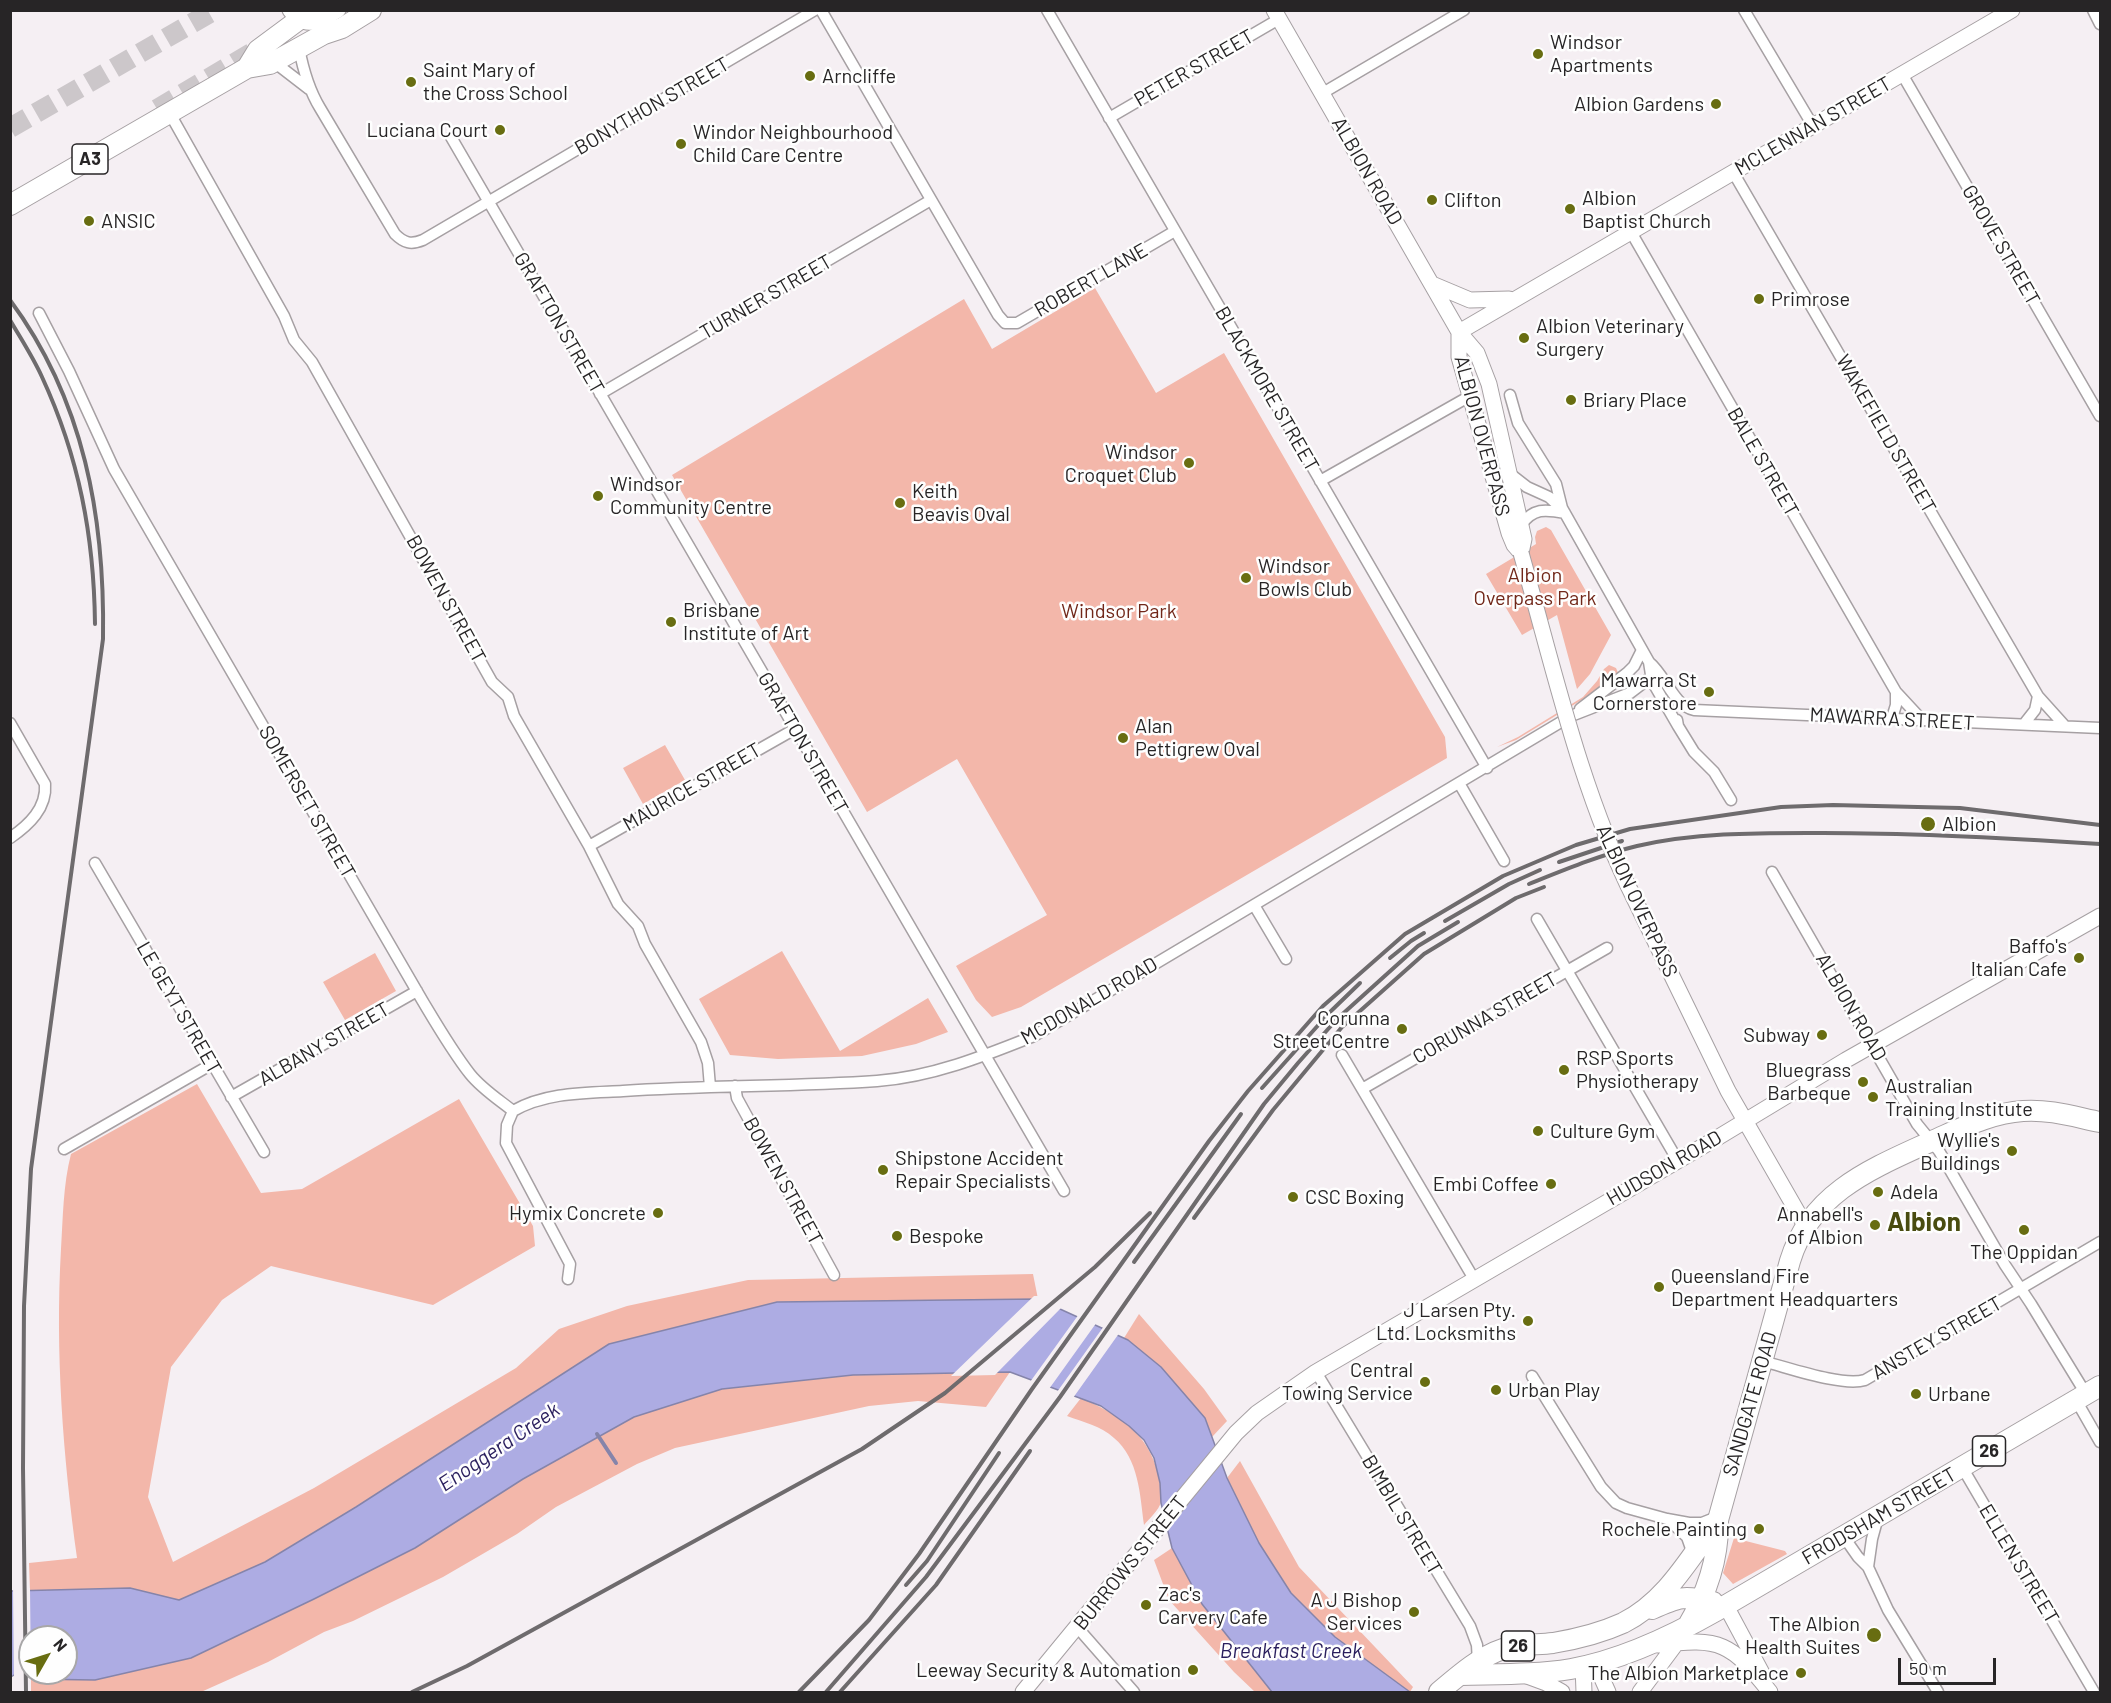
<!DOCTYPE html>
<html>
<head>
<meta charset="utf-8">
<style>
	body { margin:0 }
	#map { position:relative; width:2111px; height:1703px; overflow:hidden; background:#f5eff3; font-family:Barlow,sans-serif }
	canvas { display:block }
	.frame { position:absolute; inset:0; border:12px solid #272526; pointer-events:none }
	.north { position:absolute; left:18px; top:1625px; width:60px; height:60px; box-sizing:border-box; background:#fefefe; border:2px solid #a8a7a8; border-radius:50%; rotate:51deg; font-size:16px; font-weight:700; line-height:24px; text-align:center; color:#272526 }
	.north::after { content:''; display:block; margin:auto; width:21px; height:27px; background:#686d11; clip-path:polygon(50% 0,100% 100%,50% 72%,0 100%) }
	.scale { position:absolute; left:1898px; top:1658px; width:98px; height:27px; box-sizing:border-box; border:3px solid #272526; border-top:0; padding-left:8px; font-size:18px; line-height:21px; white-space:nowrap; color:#272526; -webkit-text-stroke:4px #fefefe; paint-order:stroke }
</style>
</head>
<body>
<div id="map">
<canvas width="2111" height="1703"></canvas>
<div class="frame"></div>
<div class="north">N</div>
<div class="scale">50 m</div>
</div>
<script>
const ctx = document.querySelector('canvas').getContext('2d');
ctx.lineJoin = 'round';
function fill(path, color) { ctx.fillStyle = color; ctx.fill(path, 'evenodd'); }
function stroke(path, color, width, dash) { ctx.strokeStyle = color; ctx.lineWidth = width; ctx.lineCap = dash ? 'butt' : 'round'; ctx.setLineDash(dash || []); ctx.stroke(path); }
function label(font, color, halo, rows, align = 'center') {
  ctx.font = font + ' Barlow,sans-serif'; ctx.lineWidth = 5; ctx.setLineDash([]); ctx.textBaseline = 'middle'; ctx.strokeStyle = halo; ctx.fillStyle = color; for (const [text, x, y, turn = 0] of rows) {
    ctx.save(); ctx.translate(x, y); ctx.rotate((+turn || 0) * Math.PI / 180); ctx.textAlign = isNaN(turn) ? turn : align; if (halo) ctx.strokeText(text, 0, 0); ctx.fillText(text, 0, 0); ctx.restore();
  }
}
fill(new Path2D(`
	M1095,288L1156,393L1224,353L1445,737L1447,758L1021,1007L992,1017L976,1000L956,966L1047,915L957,759L867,812L672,475L964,299L992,349Z
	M1546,527L1551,530L1611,635L1590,674L1577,689L1557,615L1522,635L1486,574L1536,544L1535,537L1537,531Z
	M1609,665L1616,668L1619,675L1593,693L1516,740L1497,747L1518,737L1583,697L1597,681L1604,669Z
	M665,745L685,780L643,804L623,768Z
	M782,951L840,1051L928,998L948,1032L916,1044L862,1056L778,1059L730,1055L699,999Z
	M375,953L396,991L345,1020L323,982Z
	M197,1084L261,1193L302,1189L459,1099L533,1226L535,1246L433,1305L271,1266L222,1300L171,1367L148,1497L173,1562L314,1488L516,1368L559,1329L627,1306L748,1280L1033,1274L1038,1299L777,1302L609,1344L356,1507L265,1562L179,1600L130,1588L30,1591L29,1563L77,1558C63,1455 55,1353 61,1249C63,1218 63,1185 71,1154Z
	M1139,1314L1204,1389L1227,1421L1212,1437L1205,1418L1128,1340L1124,1338Z
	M1010,1372L986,1407L918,1401L869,1406L675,1448L637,1464L556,1507L517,1534L443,1577L353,1621L324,1632L268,1662L201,1692H31V1679L95,1680L523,1479L634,1417L722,1389L853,1375Z
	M1081,1398C1118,1414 1149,1434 1158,1474C1160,1482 1163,1494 1161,1502C1159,1510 1149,1519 1144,1525C1140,1495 1139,1459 1114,1438C1101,1426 1083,1422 1067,1416Z
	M1240,1461L1299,1567L1413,1687L1410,1692L1335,1637L1291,1593L1259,1543L1227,1478Z
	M1734,1538L1785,1551L1787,1554L1733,1584L1723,1573Z
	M1172,1548L1202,1604L1272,1692H1255L1234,1672L1169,1600L1154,1560Z`), '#f3b7aa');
const water = new Path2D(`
	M1038,1299L1128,1340L1161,1367L1205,1418L1227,1478L1259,1543L1291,1593L1335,1637L1410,1692H1272L1202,1604L1172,1548L1161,1503L1160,1483L1154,1458L1144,1440L1129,1426L1101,1406L1010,1372L853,1375L722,1389L634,1417L523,1479L415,1548L314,1599L191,1658L95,1680L31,1679L14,1675L11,1677V1591L130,1588L179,1600L265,1562L356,1507L609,1344L777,1302ZM30,1637H66V1673H30Z`);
fill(water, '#adace3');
stroke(water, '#8584aa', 1.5);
fill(new Path2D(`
	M1034,1296H1039L1062,1307L995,1375L951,1376Z
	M1079,1314L1097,1322L1049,1389L1030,1382Z
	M1104,1326L1120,1332L1073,1398L1057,1392Z
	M13,1588H30L31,1682L14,1678Z`), '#f5eff3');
stroke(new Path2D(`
	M597,1434L616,1463`), '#8584aa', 4);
stroke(new Path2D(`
	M157,109L263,46
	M10,128L215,10`), '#ccc7ca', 20, [20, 10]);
const street = new Path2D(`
	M821,10L998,315L1005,323H1017L1175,231
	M1047,10L1487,768
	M1744,10L1813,126
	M2093,10L2100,24
	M299,48C303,69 309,90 320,108L395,234C404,243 411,245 423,240L815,10
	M274,62L309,89
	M1902,74L2100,416
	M1321,94L1464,10
	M169,112L284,316L294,340L312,362L492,682L508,697L514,716L589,846L618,904L638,926L645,944L701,1042L708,1063L710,1087
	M1109,118L1279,19
	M451,137L1064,1191
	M1733,172L2038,696L2065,726
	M1631,232L1896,692L1921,719
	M39,313L69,371L114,469L422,1000C437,1025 452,1051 470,1074C482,1089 498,1099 513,1111
	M600,394L931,200
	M1510,395L1518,423L1556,484L1562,508L1649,662L1652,681L1678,726
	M1509,473L1527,487L1549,497L1561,508
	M1320,481L1470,396
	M1521,525C1533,508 1545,509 1565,513
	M1649,662C1666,676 1673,705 1694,710L2100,728
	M1580,709L1627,673L1634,666L1642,650
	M1892,718L1896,705V692
	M1677,720L1678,726L1694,752L1714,772L1731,800
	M10,723L45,784C47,808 29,825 10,838
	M2024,724L2035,710L2038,696
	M1459,783L1504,861
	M589,846L795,729
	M95,863L264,1152
	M1772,872L1917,1124L1939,1151L2005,1265L2031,1304L2086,1394
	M1254,905L1286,959
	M1537,919L1678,1161
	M1342,1055L1474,1279
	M735,1086L737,1098L834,1275
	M1362,1089L1607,948
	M231,1097L417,991
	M513,1111C546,1092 586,1093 623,1091C708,1085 793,1087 877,1081C932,1077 984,1056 1034,1036L1571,716L1630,693L1651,677
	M513,1111L507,1125L506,1143L570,1264L568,1279
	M64,1149L212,1064
	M1762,1361C1787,1367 1842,1387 1865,1380L2100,1242
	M1316,1372L1470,1626L1477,1645L1478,1662
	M1532,1376L1601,1487L1616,1503L1627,1508L1667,1519L1689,1523H1702L1717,1517
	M2076,1400L2100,1442
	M1962,1467L2094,1692
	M1670,1521L1687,1537L1693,1554
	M1844,1537L1858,1557L1868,1567L1888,1610L1938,1692
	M1868,1567L1872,1539L1878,1517
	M1077,1627L1134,1692`);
const secondary = new Path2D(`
	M290,10C305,31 320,21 338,10
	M1274,10L1459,332L1477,353L1489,384L1524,539L1521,553
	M1432,284L1470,300L1509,299
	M1459,332L2012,10
	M1459,332V357L1509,533L1514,545L1521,553
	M1634,898L1728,1091L1806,1227
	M1726,1606L1763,1675
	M1658,1645C1721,1637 1731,1643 1770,1692
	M1595,1663L1608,1692
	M1583,1666L1584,1692
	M1527,1676L1546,1683L1562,1692
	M1023,1692L1236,1433L1257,1413L1316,1372L1717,1138L1846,1060L2100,916
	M1640,1692L1681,1637`);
const highway = new Path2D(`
	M247,68L270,64L324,34L342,28L371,10
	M10,205L247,68L258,50L312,10
	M1652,1609C1679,1597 1684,1595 1713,1602
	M1687,1627C1706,1595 1719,1557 1718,1520L1790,1261C1811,1192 1873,1168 1932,1141C1962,1128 1991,1113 2023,1111C2049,1109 2075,1117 2100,1122
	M1461,1675C1498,1674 1535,1675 1571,1669C1622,1660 1672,1636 1716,1611L2100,1386
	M1439,1692C1458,1676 1479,1657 1503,1649C1519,1644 1537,1645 1553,1643C1577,1639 1601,1633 1623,1623C1667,1601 1690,1557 1718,1520`);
stroke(street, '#a6a0a3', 13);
stroke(secondary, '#a6a0a3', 17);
stroke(highway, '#a6a0a3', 22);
stroke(street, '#fff', 10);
stroke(secondary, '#fff', 15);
stroke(highway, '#fff', 20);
stroke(new Path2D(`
	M10,300C84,400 105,517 103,639L31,1169L24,1306L23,1468L26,1692
	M10,320C21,339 33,357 42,377C79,457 94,536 95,624
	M1559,862L1622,841
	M1529,884C1564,870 1600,855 1637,846C1698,832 1760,833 1823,833C1915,833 2008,838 2100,844
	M1445,921L1509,884L1540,870
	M1390,958L1411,941L1424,933
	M1262,1088L1330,1012L1360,983
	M1194,1218L1273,1110L1342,1027L1424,954L1516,898L1544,887
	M1134,1262L1241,1114
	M906,1585L927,1561L999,1453
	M412,1692L467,1666L862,1449L945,1393L1095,1267L1150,1213
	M799,1692L869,1620L919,1554L1032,1389L1209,1141L1248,1091L1323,1006L1405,934L1503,876L1576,845L1630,829L1781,807L1833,805L1960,808L2100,825
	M826,1692L926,1577L1060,1397L1264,1104L1298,1063L1337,1019L1418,946L1458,922
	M840,1692L936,1585L1030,1451`), '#6e6b6d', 4);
const secondaryBridge = new Path2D(`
	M1521,553C1554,669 1580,789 1634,898`);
stroke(secondaryBridge, '#a6a0a3', 17, []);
stroke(secondaryBridge, '#fff', 15);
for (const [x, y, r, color] of [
	[1538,54,6,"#686d11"],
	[810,76,6,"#686d11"],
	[411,82,6,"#686d11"],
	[1716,104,6,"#686d11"],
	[500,130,6,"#686d11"],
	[681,144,6,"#686d11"],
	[1432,200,6,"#686d11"],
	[1570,209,6,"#686d11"],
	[89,221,6,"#686d11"],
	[1759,299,6,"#686d11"],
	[1524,338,6,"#686d11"],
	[1571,400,6,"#686d11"],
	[1189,463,6,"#686d11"],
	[598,496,6,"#686d11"],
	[900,503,6,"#686d11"],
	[1246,578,6,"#686d11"],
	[671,622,6,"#686d11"],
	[1709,692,6,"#686d11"],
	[1123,738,6,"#686d11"],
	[1928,824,8,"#686d11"],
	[2079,958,6,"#686d11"],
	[1402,1029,6,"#686d11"],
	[1822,1035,6,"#686d11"],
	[1564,1070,6,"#686d11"],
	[1863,1082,6,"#686d11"],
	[1873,1097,6,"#686d11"],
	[1538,1131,6,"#686d11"],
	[2012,1151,6,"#686d11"],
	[883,1170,6,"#686d11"],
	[1551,1184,6,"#686d11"],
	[1878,1192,6,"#686d11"],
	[1293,1197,6,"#686d11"],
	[658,1213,6,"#686d11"],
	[1875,1225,6,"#686d11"],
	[2024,1230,6,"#686d11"],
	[897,1236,6,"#686d11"],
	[1659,1287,6,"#686d11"],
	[1528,1321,6,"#686d11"],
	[1425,1382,6,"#686d11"],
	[1496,1390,6,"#686d11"],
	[1916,1394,6,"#686d11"],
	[1759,1529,6,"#686d11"],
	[1146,1605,6,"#686d11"],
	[1414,1612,6,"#686d11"],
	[1874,1635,8,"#686d11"],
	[1193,1670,6,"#686d11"],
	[1801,1673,6,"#686d11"]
]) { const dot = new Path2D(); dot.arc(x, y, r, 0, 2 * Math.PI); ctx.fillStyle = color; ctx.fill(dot); stroke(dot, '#fefefe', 2); }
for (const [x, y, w] of [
	[90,159,36],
	[1989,1451,33],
	[1518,1646,33]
]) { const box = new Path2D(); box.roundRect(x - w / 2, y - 15, w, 30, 4.5); ctx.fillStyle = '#fefefe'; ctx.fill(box); stroke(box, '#272526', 1.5); }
label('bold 18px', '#272526', null, [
	["A3",90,159],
	["26",1989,1451],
	["26",1518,1646]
]);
label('20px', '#272526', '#fefefe', [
	["Windsor",1550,42],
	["Apartments",1550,65],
	["Saint Mary of",423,70],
	["the Cross School",423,93],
	["Arncliffe",822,76],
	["Albion Gardens",1704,104,"right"],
	["Luciana Court",488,130,"right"],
	["Windor Neighbourhood",693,132],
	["Child Care Centre",693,155],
	["Albion",1582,198],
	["Baptist Church",1582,221],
	["Clifton",1444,200],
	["ANSIC",101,221],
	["Primrose",1771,299],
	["Albion Veterinary",1536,326],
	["Surgery",1536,349],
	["Briary Place",1583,400],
	["Windsor",1177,452,"right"],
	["Croquet Club",1177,475,"right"],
	["Windsor",610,484],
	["Community Centre",610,507],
	["Keith",912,491],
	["Beavis Oval",912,514],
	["Windsor",1258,566],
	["Bowls Club",1258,589],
	["Brisbane",683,610],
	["Institute of Art",683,633],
	["Mawarra St",1697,680,"right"],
	["Cornerstore",1697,703,"right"],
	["Alan",1135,726],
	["Pettigrew Oval",1135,749],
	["Albion",1942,824],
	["Baffo's",2067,946,"right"],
	["Italian Cafe",2067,969,"right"],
	["Corunna",1390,1018,"right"],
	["Street Centre",1390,1041,"right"],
	["Subway",1810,1035,"right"],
	["RSP Sports",1576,1058],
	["Physiotherapy",1576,1081],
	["Bluegrass",1851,1070,"right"],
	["Barbeque",1851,1093,"right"],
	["Australian",1885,1086],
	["Training Institute",1885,1109],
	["Culture Gym",1550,1131],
	["Wyllie's",2000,1140,"right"],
	["Buildings",2000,1163,"right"],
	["Shipstone Accident",895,1158],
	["Repair Specialists",895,1181],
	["Embi Coffee",1539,1184,"right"],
	["Adela",1890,1192],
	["CSC Boxing",1305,1197],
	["Hymix Concrete",646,1213,"right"],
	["Annabell's",1863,1214,"right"],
	["of Albion",1863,1237,"right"],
	["Bespoke",909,1236],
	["The Oppidan",2024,1252,"center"],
	["Queensland Fire",1671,1276],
	["Department Headquarters",1671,1299],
	["J Larsen Pty.",1516,1310,"right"],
	["Ltd. Locksmiths",1516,1333,"right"],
	["Central",1413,1370,"right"],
	["Towing Service",1413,1393,"right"],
	["Urban Play",1508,1390],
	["Urbane",1928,1394],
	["Rochele Painting",1747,1529,"right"],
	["Zac's",1158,1594],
	["Carvery Cafe",1158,1617],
	["A J Bishop",1402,1600,"right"],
	["Services",1402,1623,"right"],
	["The Albion",1860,1624,"right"],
	["Health Suites",1860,1647,"right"],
	["Leeway Security & Automation",1181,1670,"right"],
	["The Albion Marketplace",1789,1673,"right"]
], 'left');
label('20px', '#272526', '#fefefe', [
	["PETER STREET",1194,68,-30],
	["BONYTHON STREET",652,106,-30],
	["MCLENNAN STREET",1813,126,-30],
	["ALBION ROAD",1367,171,60],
	["GROVE STREET",2001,245,60],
	["ROBERT LANE",1091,280,-30],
	["TURNER STREET",766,297,-30],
	["GRAFTON STREET",559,323,60],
	["BLACKMORE STREET",1267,389,60],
	["WAKEFIELD STREET",1886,434,60],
	["ALBION OVERPASS",1482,436,75],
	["BALE STREET",1763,462,60],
	["BOWEN STREET",446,599,61],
	["MAWARRA STREET",1892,719,3],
	["GRAFTON STREET",803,743,60],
	["MAURICE STREET",692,787,-30],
	["SOMERSET STREET",307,802,60],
	["ALBION OVERPASS",1637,901,65],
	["MCDONALD ROAD",1089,1001,-30],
	["ALBION ROAD",1851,1007,60],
	["LE GEYT STREET",179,1008,60],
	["CORUNNA STREET",1485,1018,-30],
	["ALBANY STREET",324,1044,-30],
	["HUDSON ROAD",1664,1168,-30],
	["BOWEN STREET",783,1181,61],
	["ANSTEY STREET",1937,1338,-30],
	["SANDGATE ROAD",1750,1404,-74],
	["BIMBIL STREET",1402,1515,59],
	["FRODSHAM STREET",1879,1516,-30],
	["BURROWS STREET",1130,1563,-51],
	["ELLEN STREET",2019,1564,59]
]);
label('20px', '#712719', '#fefefe', [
	["Albion",1535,575],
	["Overpass Park",1535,598],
	["Windsor Park",1119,611]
]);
label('italic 21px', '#291e5d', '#fefefe', [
	["Enoggera Creek",499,1447,-34],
	["Breakfast Creek",1291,1651]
]);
label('bold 26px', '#494c10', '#fefefe', [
	["Albion",1924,1222]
]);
</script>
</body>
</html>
